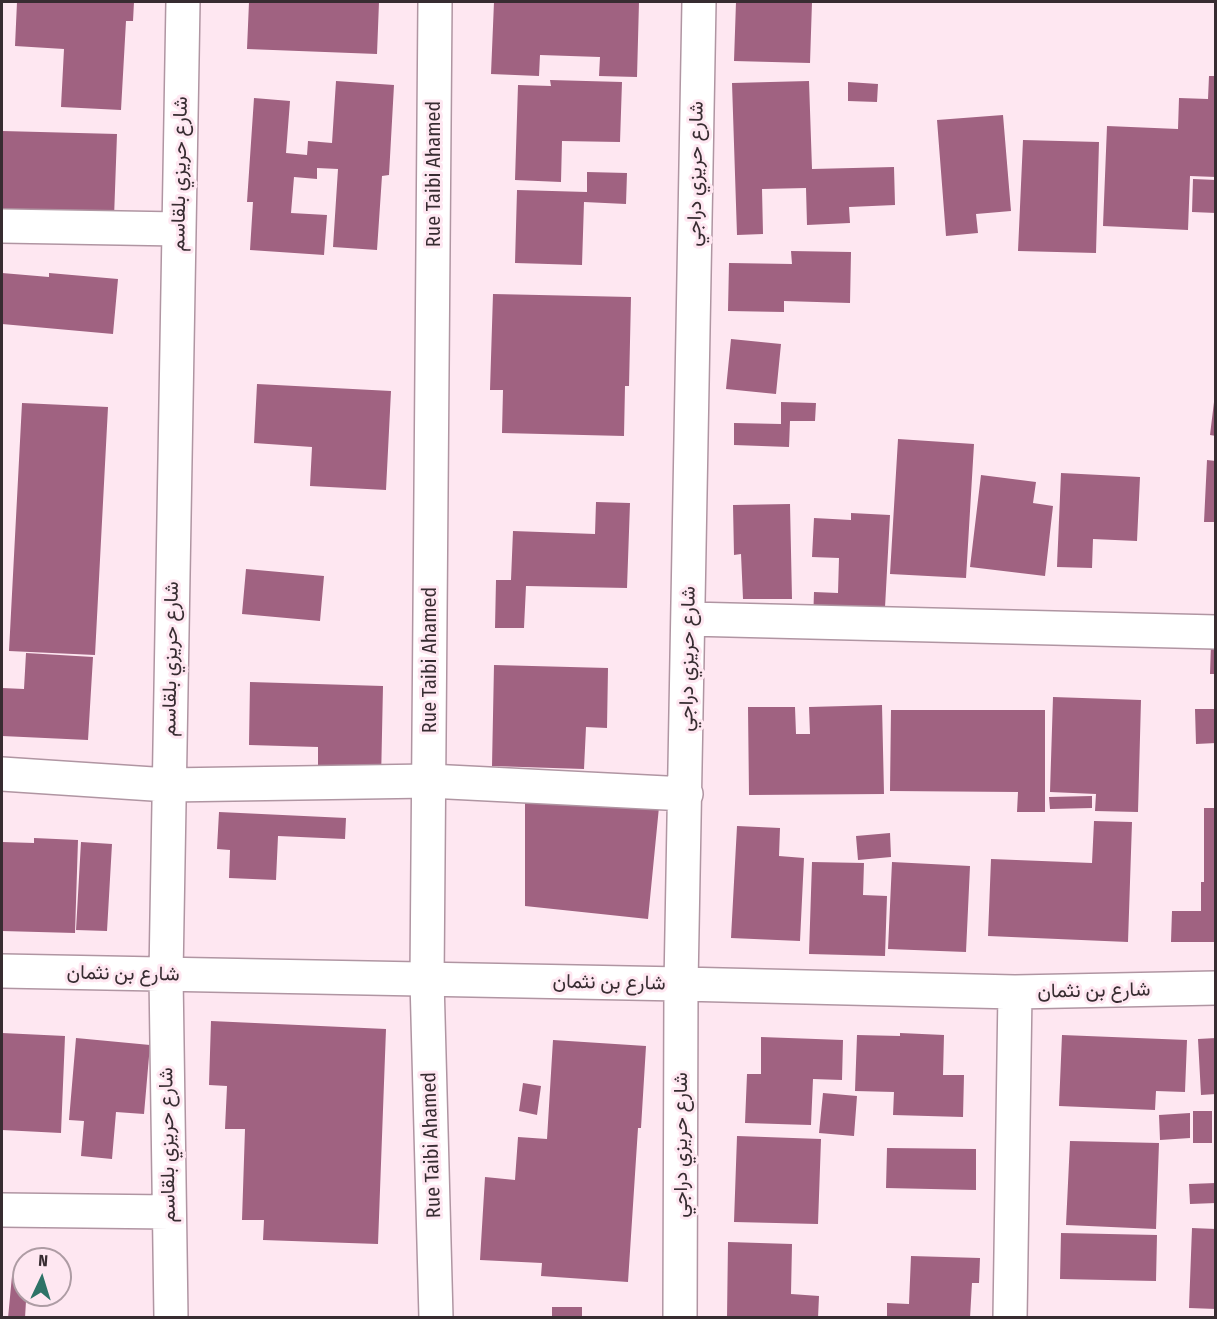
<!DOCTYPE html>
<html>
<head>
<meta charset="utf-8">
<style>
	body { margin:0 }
	#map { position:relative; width:1217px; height:1319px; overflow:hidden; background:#fee7f1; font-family:"Fira Sans Condensed",sans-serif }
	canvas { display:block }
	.frame { position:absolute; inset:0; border:3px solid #372c31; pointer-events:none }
	.north { position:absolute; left:12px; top:1247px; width:60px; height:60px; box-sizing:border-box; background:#fee7f1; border:2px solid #ae9ca4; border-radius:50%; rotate:4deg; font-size:16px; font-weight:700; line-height:24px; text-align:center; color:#372c31 }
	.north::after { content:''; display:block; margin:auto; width:21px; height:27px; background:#2e7367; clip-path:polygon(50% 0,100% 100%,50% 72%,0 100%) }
</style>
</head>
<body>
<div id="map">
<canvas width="1217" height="1319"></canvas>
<div class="frame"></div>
<div class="north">N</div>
</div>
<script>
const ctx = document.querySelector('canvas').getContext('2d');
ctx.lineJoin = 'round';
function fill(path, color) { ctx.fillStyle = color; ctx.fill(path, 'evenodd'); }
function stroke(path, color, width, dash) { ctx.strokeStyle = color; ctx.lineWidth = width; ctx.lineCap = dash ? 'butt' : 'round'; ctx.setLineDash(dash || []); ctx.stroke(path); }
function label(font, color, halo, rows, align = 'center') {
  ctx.font = font + ' "Fira Sans Condensed",Vazirmatn,sans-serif'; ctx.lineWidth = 6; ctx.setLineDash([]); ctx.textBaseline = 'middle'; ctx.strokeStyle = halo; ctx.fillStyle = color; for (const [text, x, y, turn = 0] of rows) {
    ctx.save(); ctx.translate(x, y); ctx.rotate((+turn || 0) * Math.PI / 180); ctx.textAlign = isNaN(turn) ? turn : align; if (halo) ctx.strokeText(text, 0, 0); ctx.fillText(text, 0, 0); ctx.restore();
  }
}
fill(new Path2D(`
	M17,2H134L133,21H126L121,110L61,107L64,49L15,46Z
	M249,2H379L377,54L247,49Z
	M494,2H639L637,77L599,76L600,57L540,55L539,76L491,74Z
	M736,2H812L810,63L734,61Z
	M1209,76H1216V177L1190,176L1188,230L1103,226L1107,126L1178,129L1179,98L1208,99Z
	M550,80L622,82L620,142L562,141L561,182L515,180L518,85L551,86Z
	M336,81L394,85L389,175L382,176L377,250L333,247L338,169L317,168V179L294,177L291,213L327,215L324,255L250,250L253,202H247L254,98L290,101L286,153L307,155L308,141L332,143Z
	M809,81L812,169L894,167L895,205L849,207L850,223L807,225L806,188L762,189L763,234L737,235L732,83Z
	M848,82L878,84L877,102L848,101Z
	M1003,115L1011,211L976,214L978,233L946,236L937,120Z
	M2,131L117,134L114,218L2,236Z
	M1023,140L1099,142L1096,253L1018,251Z
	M587,172L627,173L626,204L584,202L582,265L515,263L517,190L587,192Z
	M1193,179L1216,180V213L1192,212Z
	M791,251L851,252L850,303L784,301V312L728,311L729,263L792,264Z
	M2,273L49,277V273L118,279L113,334L2,324Z
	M493,294L631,297L629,386H625L624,436L502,433L503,390H490Z
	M731,339L781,344L776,394L726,389Z
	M257,384L391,391L386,490L310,486L312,447L254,443Z
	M781,402L816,403L815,421H790L789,447L734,445V423L781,424Z
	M1214,402L1216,403V436L1210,435Z
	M22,403L108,407L95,655L9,651Z
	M898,439L974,444L966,578L890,574Z
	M1207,460L1216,461V522H1204Z
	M1061,473L1140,477L1137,541L1093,539L1092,568L1057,567Z
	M981,475L1036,482L1033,503L1053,506L1045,576L970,567Z
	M596,502L630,503L627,588L526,586L524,628H495L496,580H511L513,531L595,534Z
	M790,504L792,599H743L741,554L734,555L733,505Z
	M851,513L890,515L884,626L813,623L814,592L838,593L839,558L812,557L814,518L851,520Z
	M246,569L324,576L320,621L242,614Z
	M1211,644H1216V674H1210Z
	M26,653L93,657L88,740L2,736V688L24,689Z
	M494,665L608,668L607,728L586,727L584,769L492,766Z
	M250,682L383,686L381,781L318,779V747L249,745Z
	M1053,697L1141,700L1138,812L1095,811L1096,794L1050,792Z
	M882,705L884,794L749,795L748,707H795L796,734H810L809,707Z
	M1195,709H1216V743L1196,744Z
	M891,710H1045V812H1017L1018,792L890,791Z
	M525,795L659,807L648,919L525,906Z
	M1092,796V808L1050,809L1049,797Z
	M1204,808H1216V942H1171L1172,911H1201V882H1204Z
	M219,812L346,818L345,839L278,836L276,880L229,878L230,850L217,849Z
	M1094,821L1132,822L1128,942L988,936L991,859L1092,863Z
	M737,826L780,828L779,856L804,858L800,941L731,938Z
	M890,833L891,857L858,860L856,836Z
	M34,838L78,840L75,933L2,931V842L34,843Z
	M81,842L112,844L107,931L76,930Z
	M812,862L864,863L863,895L887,896L885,956L809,954Z
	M892,862L970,866L966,952L888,949Z
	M211,1021L386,1029L378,1244L263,1240L264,1220H242L245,1129H225L227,1086L209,1085Z
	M2,1033L65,1036L61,1133L2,1130Z
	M900,1033L944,1035L943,1075H964L963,1117L893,1115L894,1092L855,1091L857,1035L900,1036Z
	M1062,1035L1187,1040L1185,1092L1156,1091L1155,1110L1059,1106Z
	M761,1037L843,1040L842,1080L813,1079L811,1125L745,1123L747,1074H761Z
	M76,1038L150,1045L144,1114L116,1112L112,1159L81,1156L84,1121L69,1120Z
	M1216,1038V1094L1201,1095L1198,1039Z
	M553,1040L646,1046L641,1128H638L628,1282L541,1276L542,1263L480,1260L485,1177L515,1180L518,1137L547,1139Z
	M523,1083L541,1086L537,1115L519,1111Z
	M823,1093L857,1096L854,1136L819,1133Z
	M1193,1111H1212V1143H1193Z
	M1190,1113V1138L1160,1140L1159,1115Z
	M737,1136L821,1139L818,1224L734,1222Z
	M1070,1141L1159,1143L1156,1229L1066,1225Z
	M887,1148L976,1149V1190L886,1188Z
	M1216,1183V1203L1190,1204L1189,1184Z
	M1192,1228L1216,1229V1309L1189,1308Z
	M1061,1233L1157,1235L1156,1281L1060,1279Z
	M728,1242L792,1244L791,1294L819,1296L818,1318H727Z
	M911,1256L980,1258L979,1283H972L970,1318H887V1303L909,1304Z
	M12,1276L24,1277V1295H47V1302L26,1301L25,1318H8Z
	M552,1307H582V1318H552Z`), '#a06281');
const minor = new Path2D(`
	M2,226L179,229
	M689,619L1216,632
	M2,774L168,785L429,781L686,794
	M2,971L681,984L1015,992L1216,988
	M2,1210L169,1212
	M171,1318L166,975L183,2
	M680,1318L681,984L699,2
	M1010,1318L1015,992`);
const tertiary = new Path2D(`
	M435,2L427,980L436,1318`);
stroke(minor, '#b095a2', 36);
stroke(tertiary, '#b095a2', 36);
stroke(minor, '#fff', 33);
stroke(tertiary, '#fff', 33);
label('20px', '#372c31', '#fee7f1', [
	["شارع حريزي بلقاسم",180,174,-89],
	["Rue Taibi Ahamed",434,174,-90],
	["شارع حريزي دراجي",696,174,-89],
	["شارع حريزي بلقاسم",171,659,-89],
	["شارع حريزي دراجي",688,659,-89],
	["Rue Taibi Ahamed",430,660,-90],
	["شارع بن نثمان",123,974,1],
	["شارع بن نثمان",609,983,1],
	["شارع بن نثمان",1094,991,-1],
	["شارع حريزي بلقاسم",168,1145,-91],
	["Rue Taibi Ahamed",432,1145,-92],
	["شارع حريزي دراجي",681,1145,-90]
]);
</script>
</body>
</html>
